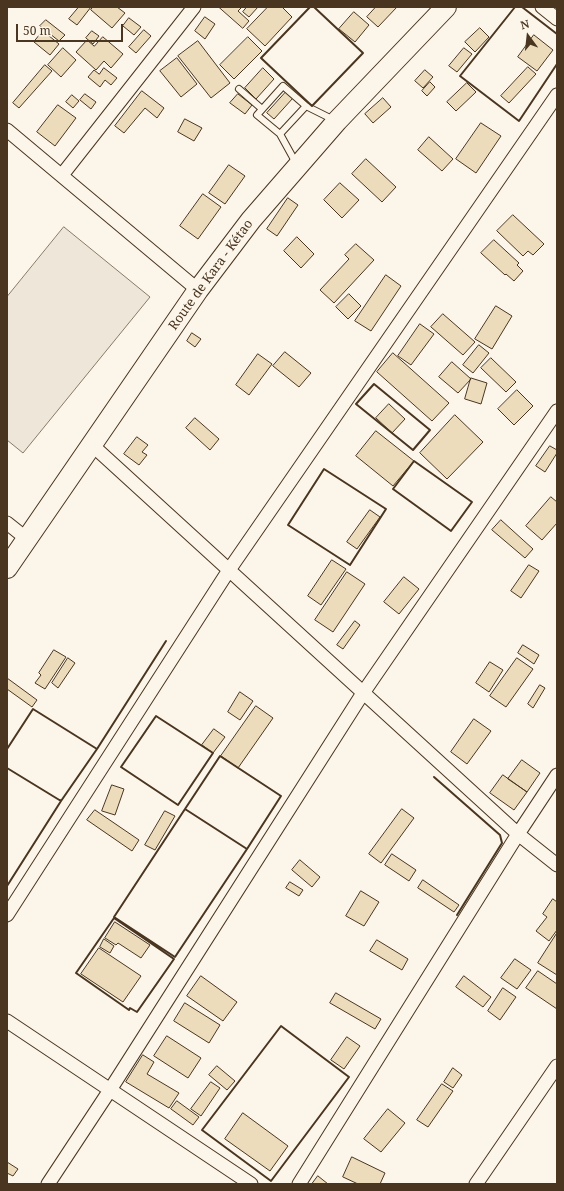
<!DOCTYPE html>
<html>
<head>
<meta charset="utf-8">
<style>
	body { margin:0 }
	#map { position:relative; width:564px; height:1191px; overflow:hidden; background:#fbf6e9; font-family:"Noto Serif",serif }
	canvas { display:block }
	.frame { position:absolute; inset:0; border:8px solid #4a3520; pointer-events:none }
	.north { position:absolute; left:508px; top:16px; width:40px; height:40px; -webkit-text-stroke:3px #fbf6e9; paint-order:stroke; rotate:345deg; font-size:11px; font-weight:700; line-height:16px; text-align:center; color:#4a3520 }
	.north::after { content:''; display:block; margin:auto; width:14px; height:18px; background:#4a3520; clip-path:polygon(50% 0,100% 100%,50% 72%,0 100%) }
	.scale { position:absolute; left:16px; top:24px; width:107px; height:18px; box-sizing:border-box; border:2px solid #4a3520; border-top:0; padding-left:5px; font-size:12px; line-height:14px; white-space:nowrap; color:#4a3520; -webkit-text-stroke:3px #fbf6e9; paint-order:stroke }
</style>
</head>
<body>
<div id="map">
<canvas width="564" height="1191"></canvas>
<div class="frame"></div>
<div class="north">N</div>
<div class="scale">50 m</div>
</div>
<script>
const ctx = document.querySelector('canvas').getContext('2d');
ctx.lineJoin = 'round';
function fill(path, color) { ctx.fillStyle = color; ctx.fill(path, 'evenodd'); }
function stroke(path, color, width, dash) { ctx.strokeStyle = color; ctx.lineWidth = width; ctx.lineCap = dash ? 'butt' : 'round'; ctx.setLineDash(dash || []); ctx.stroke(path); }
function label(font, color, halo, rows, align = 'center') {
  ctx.font = font + ' "Noto Serif",serif'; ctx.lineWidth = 3; ctx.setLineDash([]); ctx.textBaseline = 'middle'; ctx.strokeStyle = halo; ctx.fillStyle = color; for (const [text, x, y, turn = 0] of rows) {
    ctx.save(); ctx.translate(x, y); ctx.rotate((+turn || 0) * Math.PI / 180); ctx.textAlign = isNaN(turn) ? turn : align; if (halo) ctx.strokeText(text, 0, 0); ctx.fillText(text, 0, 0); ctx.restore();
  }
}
const green = new Path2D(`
	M64,227L150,297L23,453L7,440V297Z`);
fill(green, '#ede6d9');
stroke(green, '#887966', 1);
const building = new Path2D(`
	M79,7H91L77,25L69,19Z
	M93,7H117L125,13L112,28L91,10Z
	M219,7H242L238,11L249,21L243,28Z
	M247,7H258L249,17L243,12Z
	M268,7H282L292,17L265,46L247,29Z
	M376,7H397L378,27L367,17Z
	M354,12L369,25L355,42L339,29Z
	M205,17L215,24L205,39L195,31Z
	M129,18L141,27L134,35L123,26Z
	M46,20L65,35L59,41L40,26Z
	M480,28L489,37L475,52L465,42Z
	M144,30L151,36L136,53L129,47Z
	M43,31L59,44L50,55L34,42Z
	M92,31L99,36L93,44L86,38Z
	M534,35L553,50L537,71L518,57Z
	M103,37L123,54L111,68L104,61L96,70L76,52L87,40L94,46Z
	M248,37L262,51L234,79L220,65Z
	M198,41L230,83L211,98L178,56Z
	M63,48L76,60L61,77L48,65Z
	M464,48L472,54L457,72L449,66Z
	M177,58L197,84L181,97L160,71Z
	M45,65L52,71L19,108L13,103Z
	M528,67L536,74L509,103L501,96Z
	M104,68L117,78L111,85L105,80L100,87L88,77L94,70L99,74Z
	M263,68L274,79L256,99L245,88Z
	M425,70L433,77L423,88L415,81Z
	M430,82L435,87L427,96L422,91Z
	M467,83L476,92L456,111L447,102Z
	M142,91L164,108L157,118L145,108L124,133L115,126Z
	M286,92L293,98L274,119L267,113Z
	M85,94L96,102L91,109L80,100Z
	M238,94L252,105L245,114L230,103Z
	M72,95L79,101L73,108L66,102Z
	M383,98L391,107L373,123L365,114Z
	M58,105L76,118L55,146L37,132Z
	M185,119L202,128L194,141L178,132Z
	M481,123L501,136L476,173L456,159Z
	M429,137L453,159L442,171L418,150Z
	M366,159L396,187L382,202L352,174Z
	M229,165L245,176L225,204L209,193Z
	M340,183L359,200L342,218L324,200Z
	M203,194L221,207L198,239L180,226Z
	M288,198L298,205L277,236L267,229Z
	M513,215L544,244L533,255L528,251L523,256L497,231Z
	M297,237L314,254L301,268L284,251Z
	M494,240L519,263L517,265L523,271L514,281L506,274L505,275L481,253Z
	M356,244L374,260L334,303L320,290L349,259L345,255Z
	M386,275L401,286L371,331L355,321Z
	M349,294L361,306L348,319L336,307Z
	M496,306L512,316L492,349L475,339Z
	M443,314L475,342L463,355L431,327Z
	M420,324L434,334L411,365L398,356Z
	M192,333L201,339L195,347L187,341Z
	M479,345L489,353L473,373L463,365Z
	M285,352L311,373L299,387L273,366Z
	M393,353L449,403L432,421L377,372Z
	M258,354L272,364L249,395L236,385Z
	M491,358L516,382L506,392L481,368Z
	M452,362L471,379L458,393L439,377Z
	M471,378L487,383L481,404L465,399Z
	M517,390L533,406L514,425L498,409Z
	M389,404L405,419L392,433L376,418Z
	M455,415L483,442L447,479L420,453Z
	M195,418L219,439L210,450L186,428Z
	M376,431L414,461L393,486L356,456Z
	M137,437L148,445L142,452L147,455L139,465L124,454Z
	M550,446L557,450V453L545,472L536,466Z
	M551,497L557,502V523L542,540L526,526Z
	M370,510L380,517L357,549L347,542Z
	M501,520L533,549L525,558L492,530Z
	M332,560L346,569L321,605L308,596Z
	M529,565L539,571L521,598L511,591Z
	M347,572L365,584L333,632L315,620Z
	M404,577L419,589L399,614L384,602Z
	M355,621L360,625L343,649L337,645Z
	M523,645L539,655L534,664L518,653Z
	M54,650L66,657L45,689L35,683L41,675L39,673Z
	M68,658L75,663L58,688L52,683Z
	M517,658L533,669L506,707L490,696Z
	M490,662L503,670L489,692L476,683Z
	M7,678L37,700L32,707L7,689Z
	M540,685L545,688L533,708L528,704Z
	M240,692L253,701L240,720L228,712Z
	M256,706L273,718L238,768L221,756Z
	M474,719L491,731L467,764L451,752Z
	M214,729L225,737L213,753L202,745Z
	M522,760L540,773L527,792L508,779Z
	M503,775L527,792L514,810L490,793Z
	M112,785L124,789L115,815L102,811Z
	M402,809L414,818L381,863L369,854Z
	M95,810L139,840L132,851L87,820Z
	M165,811L175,816L155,850L145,845Z
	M392,854L416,870L409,881L385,865Z
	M300,860L320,877L312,887L292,870Z
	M423,880L459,905L454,912L418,888Z
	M290,882L303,890L299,896L286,888Z
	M361,891L379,902L364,926L346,916Z
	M553,899L557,902V930L549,941L536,931L547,917L543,914Z
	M115,922L150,945L141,958L118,943L116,945L105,938Z
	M557,933V975L538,963Z
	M104,939L114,946L110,953L100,947Z
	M377,940L408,959L402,970L370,951Z
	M99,948L141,976L123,1002L81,974Z
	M515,959L531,970L517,989L501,978Z
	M538,971L557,984V1009L526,988Z
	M201,976L237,1002L223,1021L187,996Z
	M464,976L491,997L483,1007L456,987Z
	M503,988L516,997L500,1020L488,1011Z
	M336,993L381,1019L375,1029L330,1003Z
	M185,1003L220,1025L209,1043L174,1021Z
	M167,1036L201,1058L188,1078L154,1056Z
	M347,1037L360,1046L344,1069L331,1060Z
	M143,1055L154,1062L147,1074L179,1093L169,1108L126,1082Z
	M217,1066L235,1081L227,1090L209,1075Z
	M453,1068L462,1075L453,1088L444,1082Z
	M211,1082L220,1088L201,1116L191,1109Z
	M442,1084L453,1091L428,1127L417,1120Z
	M177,1101L199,1117L193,1125L171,1109Z
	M388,1109L405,1123L381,1152L364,1139Z
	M243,1113L288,1146L270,1171L225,1139Z
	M352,1157L385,1173L380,1184H358L343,1177Z
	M7,1162L18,1169L13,1176L7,1173Z
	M318,1176L328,1184H312Z`);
fill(building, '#ecdcbc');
stroke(building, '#4a3520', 1);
const service = new Path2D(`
	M239,89L262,109
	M280,134L306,106
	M296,163L280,134L257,115L283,86L306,106L334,120`);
const minor = new Path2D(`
	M542,7L557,19
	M7,130L198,290
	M62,175L194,7
	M91,444L518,834L557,865
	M7,523L27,539
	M7,915L229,570L557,95
	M7,1021L251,1184
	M48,1184L110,1090L363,693L557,411
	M299,1184L518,834L557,775
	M476,1184L557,1066`);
const primary = new Path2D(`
	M7,568L198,290L251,220L337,121L446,7`);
stroke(service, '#4a3520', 8);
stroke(minor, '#4a3520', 15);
stroke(primary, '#4a3520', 22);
stroke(service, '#fbf6e9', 6);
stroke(minor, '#fbf6e9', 13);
stroke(primary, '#fbf6e9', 20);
stroke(new Path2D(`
	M310,7L261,58L312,106L363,53L314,7
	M515,7L460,76L519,121L557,64
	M522,7L557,34
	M374,384L430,430L413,450L356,404Z
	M414,461L472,502L451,531L393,489Z
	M324,469L386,509L350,565L288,525Z
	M156,716L213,753L178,805L121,767Z
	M7,749L33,709L97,749L61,801L7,768
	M97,749L166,641
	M220,756L281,796L247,849L185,809Z
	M434,777L500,835L502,843L457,915
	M185,809L247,849L175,957L114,917Z
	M7,886L61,801L60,800
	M114,918L174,959L137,1012L130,1008L129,1010L76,973Z
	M281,1026L349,1077L271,1181L202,1130Z`), '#4a3520', 2);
label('13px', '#4a3520', '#fbf6e9', [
	["Route de Kara - Kétao",211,275,-54]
]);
</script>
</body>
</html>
